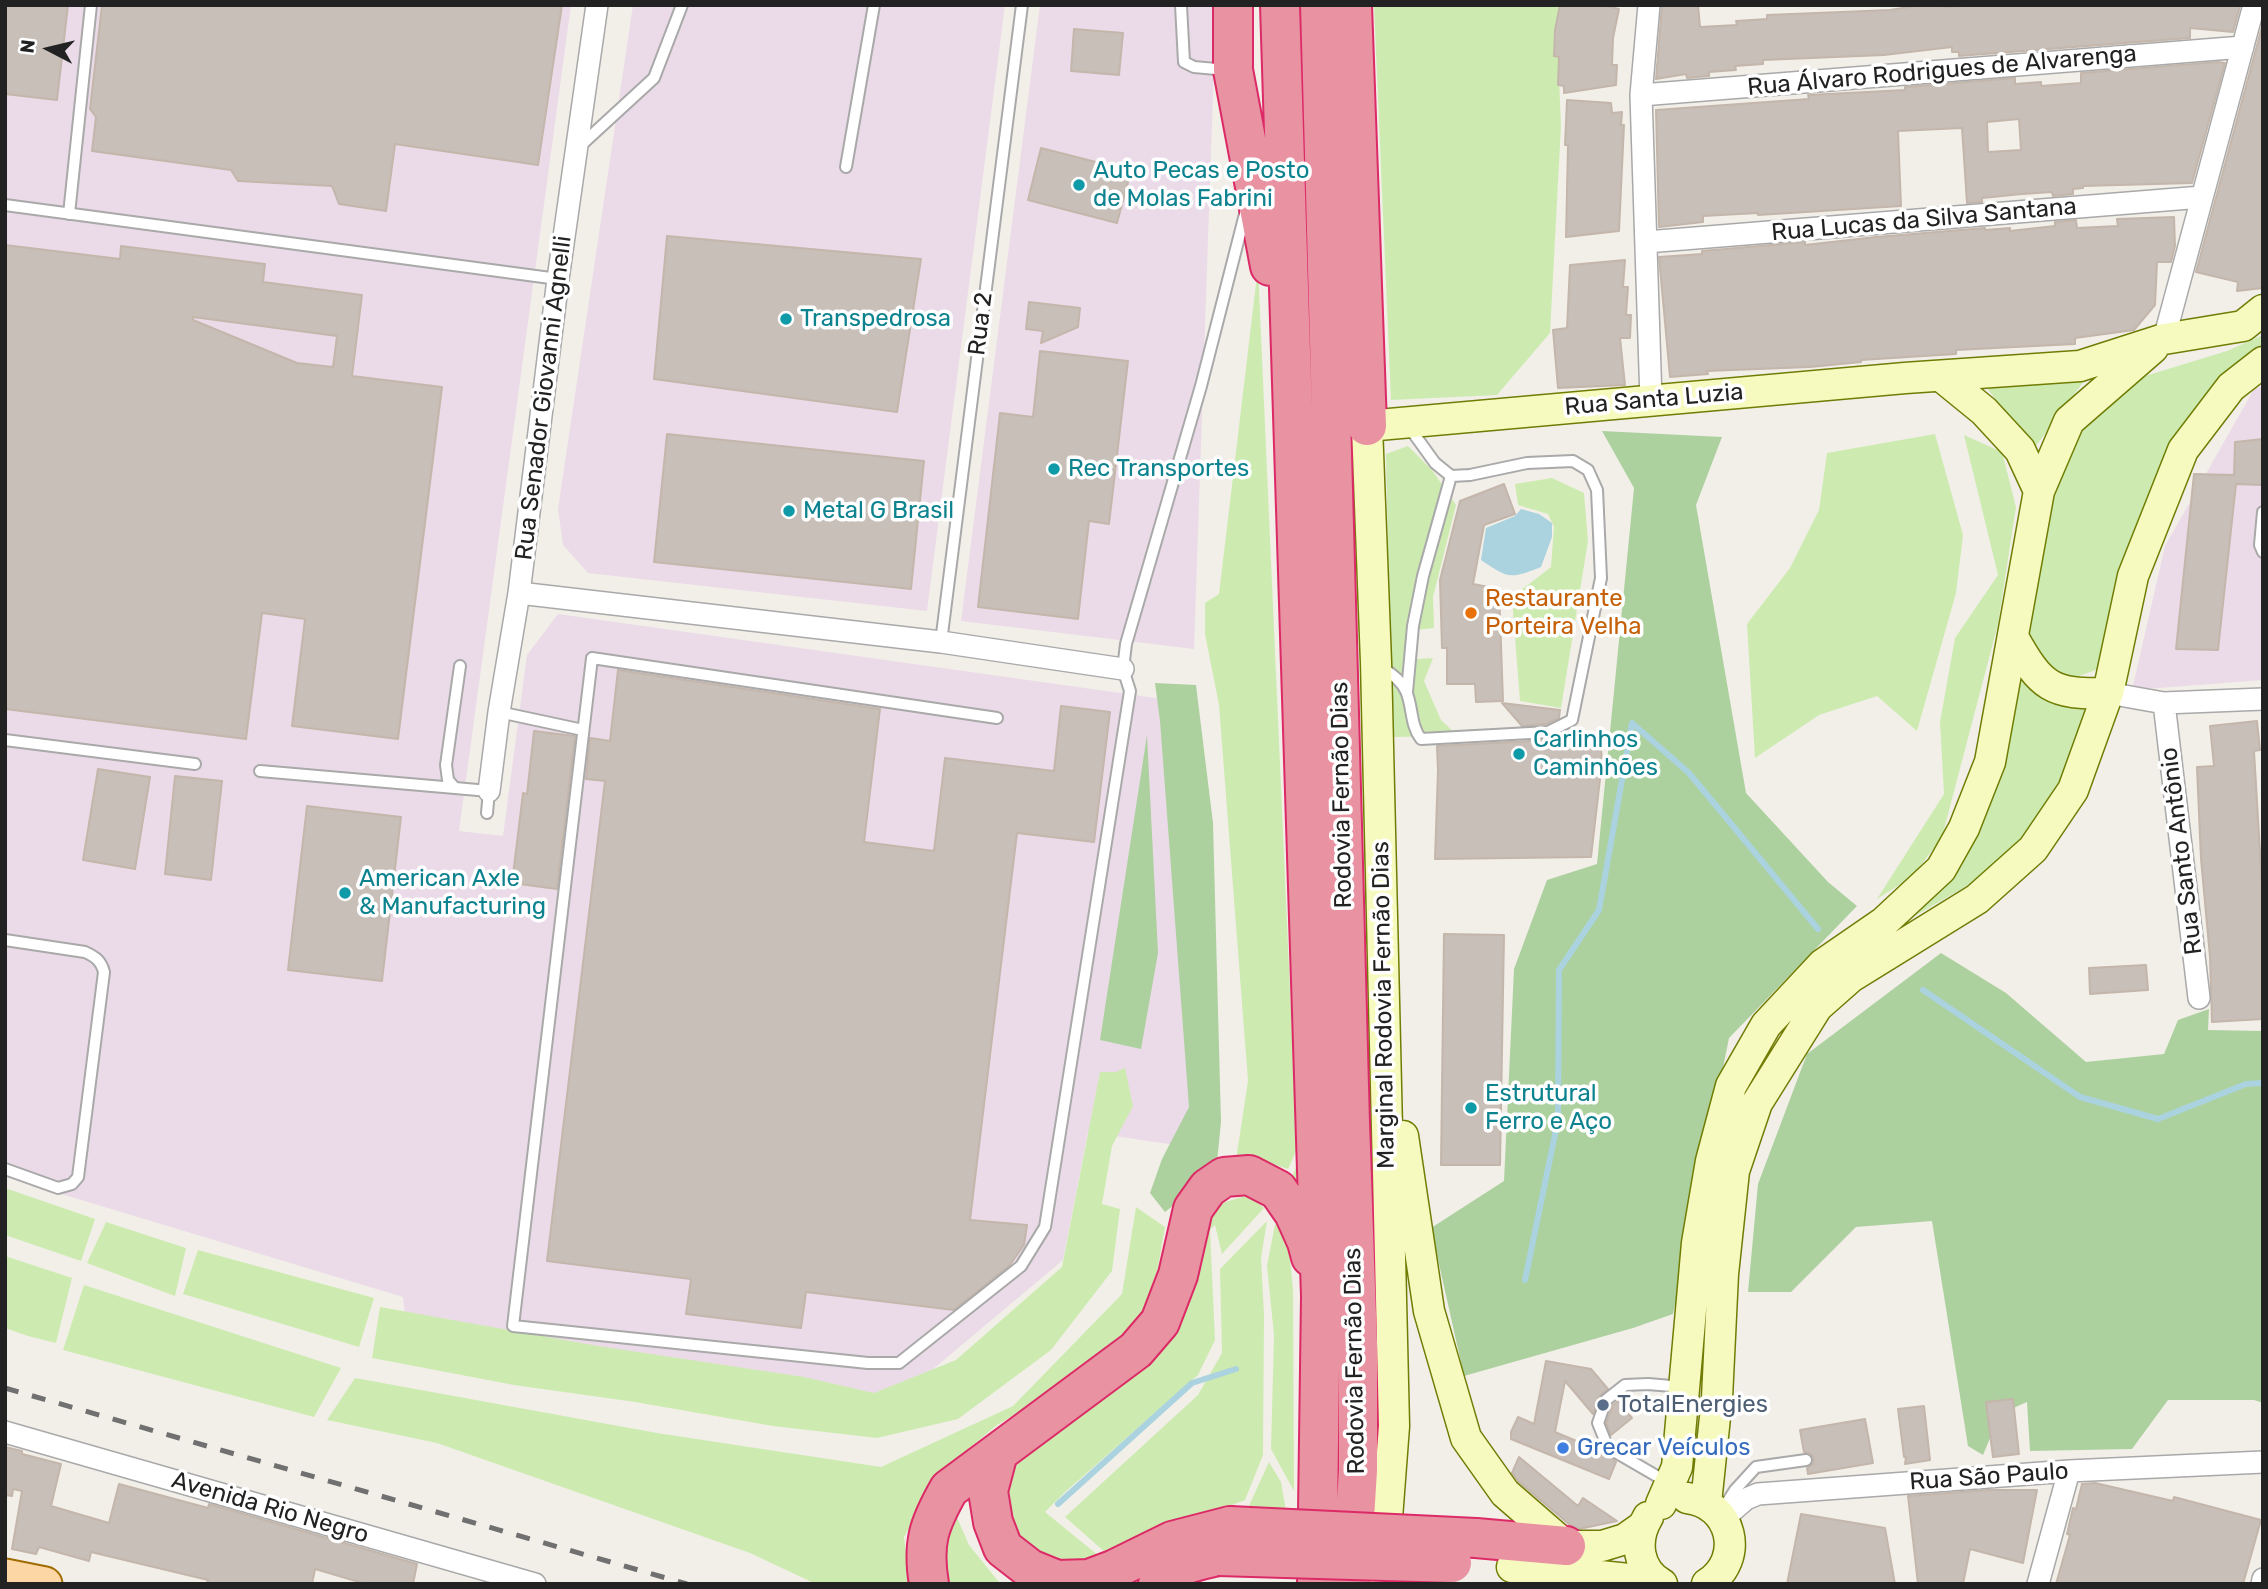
<!DOCTYPE html>
<html>
<head>
<meta charset="utf-8">
<style>
	body { margin:0 }
	#map { position:relative; width:2268px; height:1589px; overflow:hidden; background:#f2efe9; font-family:Rubik,sans-serif }
	canvas { display:block }
	.frame { position:absolute; inset:0; border:7px solid #222; pointer-events:none }
	.north { position:absolute; left:14px; top:14px; width:70px; height:70px; -webkit-text-stroke:5px #fff; paint-order:stroke; rotate:277deg; font-size:19px; font-weight:700; line-height:28px; text-align:center; color:#222 }
	.north::after { content:''; display:block; margin:auto; width:24px; height:32px; background:#222; clip-path:polygon(50% 0,100% 100%,50% 72%,0 100%) }
</style>
</head>
<body>
<div id="map">
<canvas width="2268" height="1589"></canvas>
<div class="frame"></div>
<div class="north">N</div>
</div>
<script>
const ctx = document.querySelector('canvas').getContext('2d');
ctx.lineJoin = 'round';
function fill(path, color) { ctx.fillStyle = color; ctx.fill(path, 'evenodd'); }
function stroke(path, color, width, dash) { ctx.strokeStyle = color; ctx.lineWidth = width; ctx.lineCap = dash ? 'butt' : 'round'; ctx.setLineDash(dash || []); ctx.stroke(path); }
function label(font, color, halo, rows, align = 'center') {
  ctx.font = font + ' Rubik,sans-serif'; ctx.lineWidth = 7; ctx.setLineDash([]); ctx.textBaseline = 'middle'; ctx.strokeStyle = halo; ctx.fillStyle = color; for (const [text, x, y, turn = 0] of rows) {
    ctx.save(); ctx.translate(x, y); ctx.rotate((+turn || 0) * Math.PI / 180); ctx.textAlign = isNaN(turn) ? turn : align; if (halo) ctx.strokeText(text, 0, 0); ctx.fillText(text, 0, 0); ctx.restore();
  }
}
fill(new Path2D(`
	M5,5H571L459,831L503,836L527,655L558,614L1170,700L1202,1149L1088,1132L1063,1260L913,1386L870,1400L406,1324L403,1297L5,1177Z
	M633,5H1005L927,611L588,573L563,545L558,509Z
	M1040,5H1216L1194,649L961,621Z
	M2263,386V680L2132,690L2165,546L2254,389Z`), '#ebdbe8');
fill(new Path2D(`
	M1374,5H1565L1557,28L1561,126L1550,333L1497,395L1391,400Z
	M1258,267L1297,1149L1288,1169L1245,1155L1243,1163L1290,1182L1299,1160L1300,1206L1235,1166L1248,1081L1219,705L1205,634V603L1219,594Z
	M2263,335V349L2180,441L2147,497L2101,668L2074,678L2056,675L2041,662L2024,632L2060,461L2085,415L2122,383L2227,351Z
	M2090,373L2033,450L1979,377Z
	M1935,434L1963,535L1956,593L1917,731L1877,696L1819,715L1755,758L1747,624L1790,568L1819,510L1827,453Z
	M1964,435L2002,452L2016,507L1998,624L1942,837L1912,877L1877,899L1944,794L1940,722L1955,638L1998,575Z
	M1408,446L1432,470L1456,505L1433,597L1434,628L1415,630L1417,659L1433,658L1424,681L1441,720L1458,736L1392,737L1386,454Z
	M1552,478L1584,493L1588,541L1561,708L1520,701L1513,611L1516,594L1551,567L1554,527L1548,514L1518,505L1515,484Z
	M2016,674L2041,694L2094,704L2065,781L1999,867L1889,931L1963,858L1985,819Z
	M1125,1068L1133,1106L1112,1146L1102,1204L1120,1209L1112,1271L1051,1350L958,1419L877,1438L773,1426L635,1402L514,1385L372,1358L380,1307L598,1346L804,1377L874,1393L956,1360L1062,1267L1100,1072H1116Z
	M5,1188L95,1219L81,1261L5,1235Z
	M1248,1195L1264,1208L1222,1254L1215,1225L1210,1230L1215,1340L1198,1375L1064,1493L1045,1512L1099,1556L1084,1566L1050,1567L1022,1549L1002,1507L1009,1465L1122,1384L1166,1345L1191,1293L1199,1233L1216,1205Z
	M1136,1207L1165,1227L1149,1317L1105,1360L997,1425L942,1471L904,1537L910,1584H816L750,1553L437,1443L327,1420L355,1378L657,1433L881,1467L1013,1406L1122,1294Z
	M1276,1219L1287,1231L1293,1289L1294,1491L1271,1449L1274,1335L1267,1266Z
	M1267,1221L1261,1258L1264,1315L1263,1455L1245,1500L1106,1553L1065,1517L1198,1395L1222,1353L1220,1269Z
	M106,1222L186,1248L175,1296L87,1263Z
	M198,1250L374,1298L359,1347L183,1294Z
	M5,1256L72,1278L56,1343L28,1336L5,1328Z
	M84,1285L341,1368L314,1417L63,1350Z
	M1269,1462L1281,1482L1286,1511L1247,1510Z
	M952,1506L969,1545L998,1581L1004,1584H940Z`), '#cdebb0');
fill(new Path2D(`
	M1602,431L1722,437L1696,505L1746,793L1828,882L1857,906L1729,1038L1673,1314L1633,1328L1464,1376L1431,1228L1504,1181L1514,969L1547,880L1597,864L1634,488Z
	M1155,683L1196,685L1213,823L1221,1122L1216,1172L1165,1212L1150,1193L1162,1159L1189,1107L1160,721Z
	M1147,735L1158,953L1141,1049L1100,1040Z
	M1941,953L2006,993L2086,1062L2164,1054L2178,1020L2209,1009L2208,1030L2263,1031V1403L2254,1400H2168L2132,1449L2030,1451L2027,1402L2000,1414L1983,1455L1968,1446L1932,1221L1856,1227L1791,1292H1748L1758,1184L1807,1054Z`), '#add19e');
fill(new Path2D(`
	M1521,509L1539,514L1552,523V537L1541,567C1510,579 1509,579 1481,560L1486,528L1515,516Z`), '#aad3df');
stroke(new Path2D(`
	M1923,990L2080,1097L2158,1119L2246,1084L2263,1083
	M1525,1280L1558,1120L1559,970L1599,910L1632,723L1689,773L1818,929
	M1058,1504L1192,1383L1236,1369`), '#aad3df', 6);
const building = new Path2D(`
	M5,5H68L57,100L5,94Z
	M102,5H562L538,165L395,144L386,211L339,204L332,186L238,181L231,170L92,151L96,117L90,109Z
	M1560,5H1602L1619,9L1613,38L1612,65H1617L1616,85L1564,93V86L1558,85L1559,57L1554,56L1555,30Z
	M1662,5H1698L1700,27L1737,25L1736,21L1767,19V15L1890,10L1921,5H1944V7L1983,5L2240,6L2233,32L2190,28V38L1959,56V52H1952V47L1884,55L1763,60V64L1735,66L1736,70L1709,72V76L1687,78L1686,74L1656,79Z
	M2263,23V288L2237,291L2238,282L2196,272Z
	M1074,29L1123,33L1119,75L1071,71Z
	M2218,62L2225,63L2192,183L2083,186V188L2073,189V194L2053,196L2052,192L2022,194L1982,198V202L1967,203L1962,128L1898,131L1901,206L1758,215V213L1703,216V222L1659,227L1656,110L1809,99L1808,95L1905,90V87L2015,78V84L2041,82V86L2081,83V73ZM2019,119L2021,150L1988,152L1987,122Z
	M1567,100L1611,103L1612,113L1622,112L1621,125H1624L1619,231L1566,237L1568,145H1565Z
	M1041,148L1131,171L1117,223L1028,200Z
	M2174,217L2175,246L2171,262H2157L2155,305L2134,330L2075,338V344L1956,350V354L1861,360V362L1810,367L1707,371L1708,374L1670,377L1659,257L1702,254V251L1805,242V245L1876,237L1985,228V230L2010,228V231L2055,226V222L2076,220L2077,228L2118,226L2117,219Z
	M667,236L921,259L897,412L654,379Z
	M5,245L120,259L121,246L265,264L263,282L362,295L352,376L442,387L398,739L292,726L305,619L262,613L246,739L5,709ZM193,317L337,336L333,367L297,363L193,320Z
	M1625,260L1623,287H1628L1626,315H1631L1630,338H1620L1625,385L1558,388L1553,330L1567,328L1570,265Z
	M1029,302L1080,308L1078,327L1041,343L1043,331L1026,329Z
	M1040,351L1128,361L1109,524L1089,521L1078,619L978,607L1000,413L1033,417Z
	M667,434L924,461L911,589L654,562Z
	M2263,439V485L2236,484L2218,650L2176,649L2194,474L2234,475L2235,442Z
	M1504,484L1515,514L1484,525L1473,584L1499,589L1503,701L1476,702L1475,684H1447V648H1442L1440,580L1460,501Z
	M618,670L880,709L864,842L934,851L945,758L1054,771L1061,706L1110,712L1094,842L1017,833L970,1220L1027,1225L1024,1245L1009,1266L954,1310L806,1292L801,1328L686,1314L691,1279L547,1261L605,781L586,779L590,738L610,741Z
	M1502,703L1560,710L1559,718L1546,724L1522,726Z
	M2257,721L2260,750L2254,751L2263,902V1019L2212,1022L2210,957L2201,859L2197,767L2214,766L2210,726Z
	M534,731L575,736L557,889L512,883L523,793L527,794Z
	M1600,734L1602,762L1591,857L1435,859L1438,770L1437,746L1548,740L1557,736Z
	M98,769L150,777L135,869L83,860Z
	M175,776L222,781L211,880L165,874Z
	M307,806L401,817L382,981L288,970Z
	M1444,934L1504,935L1500,1165H1441Z
	M2146,965L2148,990L2090,994L2089,968Z
	M1546,1361L1591,1369L1608,1389L1599,1397L1593,1414L1565,1381L1555,1432L1605,1453L1616,1462L1609,1479L1511,1439V1432L1518,1417L1534,1424Z
	M2013,1399L2019,1454L1993,1457L1986,1402Z
	M1618,1401L1632,1418L1611,1435L1606,1423L1613,1405Z
	M1924,1406L1930,1460L1905,1464L1906,1457H1904L1898,1409Z
	M1865,1419L1873,1463L1808,1474L1807,1468L1813,1464L1814,1458L1810,1453L1804,1452L1800,1430Z
	M5,1447L22,1451V1454L61,1464L51,1506L109,1523L119,1484L208,1508L209,1504L417,1564L413,1584H366L315,1569L312,1584H207L208,1580L91,1552L89,1561L39,1547L36,1554L12,1549L22,1491L13,1489L12,1496L5,1495Z
	M1519,1457L1578,1506L1583,1498L1617,1521L1579,1529L1570,1525L1518,1481L1512,1473Z
	M2095,1483L2173,1501L2174,1497L2261,1520L2243,1584H2056L2070,1535L2067,1534L2073,1508L2076,1509L2082,1484Z
	M1987,1490H2037L2023,1563L1970,1549L1963,1584H1918L1908,1496Z
	M1801,1514L1885,1528L1895,1584H1787Z`);
fill(building, '#c7bfb8');
stroke(building, '#c4b6ab', 2);
const lane = new Path2D(`
	M1181,5L1184,62L1194,67L1227,70
	M580,146L654,78L682,5
	M846,167L874,5
	M5,205L558,279
	M69,214L91,5
	M2263,512L2260,545L2263,552
	M941,642L1022,5
	M460,666L446,765L448,780L455,788L489,791L487,813
	M1382,667C1391,674 1401,680 1406,691C1413,707 1410,725 1421,739L1548,732L1572,720L1601,578L1597,490L1588,470L1573,461L1527,463L1470,475L1451,476L1435,463L1409,427
	M1407,692L1413,626L1423,576L1451,476
	M499,712L583,730
	M997,718L592,658L513,1326L868,1363H899L1021,1266L1045,1227L1130,691L1123,669L1126,644L1201,386L1246,210
	M5,740L195,764
	M260,771L455,788
	M5,940L85,952C96,957 101,961 104,972L78,1177L72,1184L58,1188L5,1169
	M1667,1482L1617,1453L1606,1443L1598,1423L1606,1400L1625,1385L1648,1384L1683,1387
	M1721,1512L1735,1490L1756,1467L1806,1460`);
const street = new Path2D(`
	M1649,5L1641,95L1651,400
	M1641,95L2243,47
	M1646,242L2202,197
	M2164,339L2254,5
	M519,593L941,642L1123,669
	M2108,693L2164,703L2263,699
	M2164,703L2199,998
	M489,791L499,712L519,593L558,279L597,5
	M5,1432L535,1584
	M1723,1519L1746,1499L1758,1494L2069,1471L2263,1462
	M2038,1584L2069,1471
	M2262,1584L2263,1579`);
const secondary = new Path2D(`
	M1941,376L1984,411L2020,450L2039,491
	M2013,637C2041,687 2051,695 2108,693
	M1403,1136L1429,1311L1466,1438L1505,1493L1566,1546H1602L1625,1539L1642,1527
	M1687,1498C1732,1503 1746,1559 1707,1584
	M1706,1503L1717,1398L1723,1274L1734,1171L1757,1103L1817,1007L1851,977L1977,899L2033,849L2073,790L2108,693L2133,576L2183,450L2231,387L2263,362
	M1661,1504L1677,1467L1697,1243L1711,1161L1731,1086L1766,1025L1823,964L1884,922L1941,869L1964,828L1990,762L2039,491L2069,421L2153,348
	M1648,1517C1634,1540 1637,1570 1662,1584
	M1512,1567L1658,1582
	M1382,1584L1394,1426L1376,662L1367,426L1905,378L2080,366L2164,339L2243,326L2263,310`);
const primary = new Path2D(`
	M5,1576L45,1584`);
const highway = new Path2D(`
	M1233,5V70L1270,266
	M1280,5L1321,1296L1317,1584
	M1320,5L1350,1123L1358,1342V1470L1351,1584
	M1352,5L1367,426
	M998,1453L988,1491L993,1522L1003,1548L1030,1569L1057,1580L1089,1579L1113,1570L1172,1541L1230,1526
	M1476,1538L1566,1546
	M929,1584C922,1543 929,1524 949,1489L1136,1350L1160,1322L1178,1275L1193,1209L1208,1188L1224,1177L1249,1175L1278,1190L1294,1213L1307,1242L1311,1257
	M1158,1584C1173,1565 1196,1561 1218,1556`);
stroke(lane, '#a9a9a9', 14);
stroke(street, '#a9a9a9', 24);
stroke(secondary, '#707d05', 33);
stroke(primary, '#a06b00', 37);
stroke(highway, '#dc2a67', 42);
stroke(lane, '#fff', 10);
stroke(street, '#fff', 21);
stroke(secondary, '#f7fabf', 30);
stroke(primary, '#fcd6a4', 33);
stroke(highway, '#e892a2', 38);
stroke(new Path2D(`
	M5,1388L687,1584`), '#707070', 5, [14, 14]);
const highwayBridge = new Path2D(`
	M1230,1526L1476,1538
	M1218,1556L1452,1563`);
stroke(highwayBridge, '#dc2a67', 42, []);
stroke(highwayBridge, '#e892a2', 38);
for (const [x, y, r, color] of [
	[1079,185,7,"#0f9aa8"],
	[786,319,7,"#0f9aa8"],
	[1054,469,7,"#0f9aa8"],
	[789,511,7,"#0f9aa8"],
	[1471,613,7,"#e8710a"],
	[1519,754,7,"#0f9aa8"],
	[345,893,7,"#0f9aa8"],
	[1471,1108,7,"#0f9aa8"],
	[1603,1405,7,"#5c6f8a"],
	[1563,1448,7,"#3f7fe0"]
]) { const dot = new Path2D(); dot.arc(x, y, r, 0, 2 * Math.PI); ctx.fillStyle = color; ctx.fill(dot); stroke(dot, '#fff', 2.5); }
label('24px', '#222', '#fff', [
	["Rua Álvaro Rodrigues de Alvarenga",1942,71,-5],
	["Rua Lucas da Silva Santana",1924,220,-5],
	["Rua 2",981,324,-83],
	["Rua Senador Giovanni Agnelli",544,398,-83],
	["Rua Santa Luzia",1654,400,-5],
	["Rodovia Fernão Dias",1342,795,-91],
	["Rua Santo Antônio",2182,851,-97],
	["Marginal Rodovia Fernão Dias",1384,1005,-91],
	["Rodovia Fernão Dias",1355,1361,-91],
	["Rua São Paulo",1989,1477,-4],
	["Avenida Rio Negro",270,1508,16]
]);
label('24px', '#0d838f', '#fff', [
	["Auto Pecas e Posto",1093,171],
	["de Molas Fabrini",1093,199],
	["Transpedrosa",800,319],
	["Rec Transportes",1068,469],
	["Metal G Brasil",803,511],
	["Carlinhos",1533,740],
	["Caminhões",1533,768],
	["American Axle",359,879],
	["& Manufacturing",359,907],
	["Estrutural",1485,1094],
	["Ferro e Aço",1485,1122]
], 'left');
label('24px', '#c56008', '#fff', [
	["Restaurante",1485,599],
	["Porteira Velha",1485,627]
], 'left');
label('24px', '#4e5e75', '#fff', [
	["TotalEnergies",1617,1405]
], 'left');
label('24px', '#366cbe', '#fff', [
	["Grecar Veículos",1577,1448]
], 'left');
</script>
</body>
</html>
